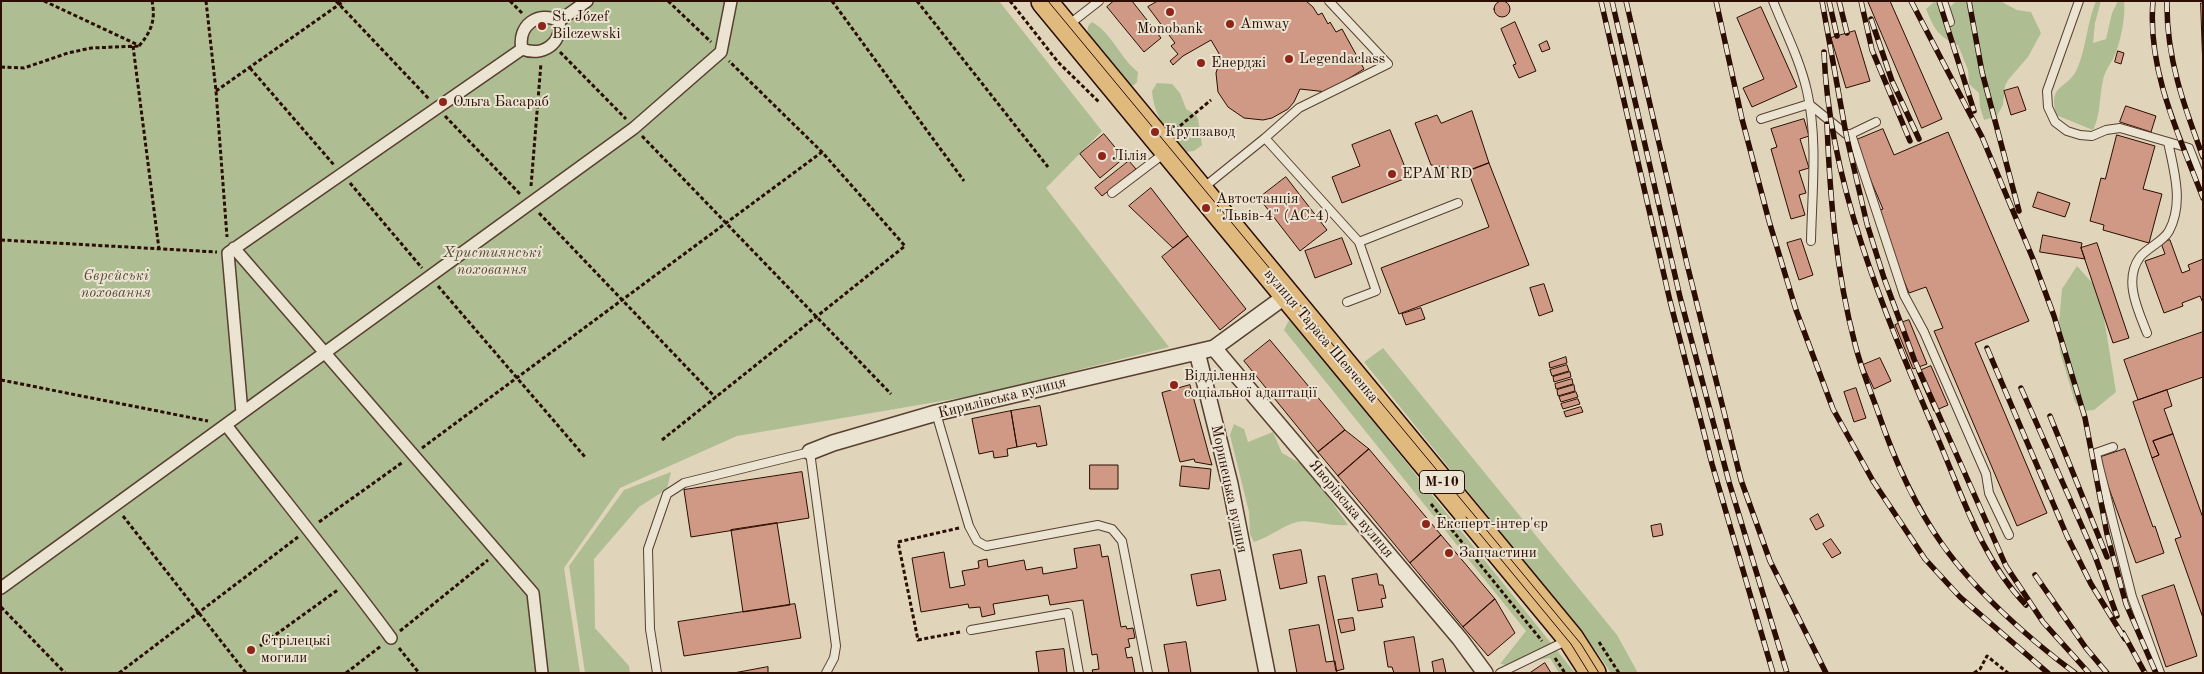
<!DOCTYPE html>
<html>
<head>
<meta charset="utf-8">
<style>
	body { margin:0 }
	#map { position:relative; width:2204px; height:674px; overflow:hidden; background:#e0d5ba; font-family:"Old Standard TT",serif }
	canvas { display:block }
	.frame { position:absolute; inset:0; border:2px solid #2b0d01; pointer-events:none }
</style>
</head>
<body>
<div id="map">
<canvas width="2204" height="674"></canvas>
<div class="frame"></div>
</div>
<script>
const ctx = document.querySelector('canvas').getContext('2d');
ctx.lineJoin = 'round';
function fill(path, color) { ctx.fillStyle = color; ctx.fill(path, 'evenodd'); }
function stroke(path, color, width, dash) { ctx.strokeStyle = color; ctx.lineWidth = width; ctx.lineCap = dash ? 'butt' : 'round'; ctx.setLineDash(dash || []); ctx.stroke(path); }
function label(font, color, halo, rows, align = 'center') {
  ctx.font = font + ' "Old Standard TT",serif'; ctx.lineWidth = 4; ctx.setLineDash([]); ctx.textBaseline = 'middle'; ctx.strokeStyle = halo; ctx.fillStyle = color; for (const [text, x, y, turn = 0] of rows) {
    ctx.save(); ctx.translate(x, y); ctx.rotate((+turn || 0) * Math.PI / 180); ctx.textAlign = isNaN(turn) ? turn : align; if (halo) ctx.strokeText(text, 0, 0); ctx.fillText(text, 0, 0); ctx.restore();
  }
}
fill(new Path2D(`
	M1,1H999L1102,131L1046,188L1169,347L983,394L737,436L620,488L564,568L580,673H1Z
	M1956,1H2000L2017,10L2031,12L2041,33L2028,57L2008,80L2005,86L2003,105L1997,116L1984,120L1980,107L1979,93L1969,84L1968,70L1958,45C1938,37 1934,28 1926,9L1934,2L1949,8Z
	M2096,1H2101L2095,23L2093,43L2106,39L2112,13L2118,1H2124C2126,16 2120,46 2113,59C2109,66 2105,71 2103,80C2099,97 2101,114 2093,130L2056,115C2048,82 2067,91 2077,69C2086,49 2087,22 2096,1Z
	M1092,22C1112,33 1120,58 1138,72L1137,82L1134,85L1125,86L1087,37L1088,26Z
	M1157,83L1172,84L1180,93L1186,109L1196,115L1198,119L1202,145L1194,151L1184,152C1168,133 1154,117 1152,91Z
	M2077,266L2095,286L2103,312L2116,392L2094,410L2083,411L2075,402L2060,352L2058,334L2062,289Z
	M1289,320L1299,329L1575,673H1559L1550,658L1507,665L1500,664L1526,631L1284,330Z
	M1383,348L1617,635L1638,673H1611L1596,651L1364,362Z
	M1234,424L1244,429L1248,442L1273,432L1282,453L1307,467L1348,525C1330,527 1310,519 1297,522C1282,526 1270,537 1254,542L1250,534L1249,512L1230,435Z
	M671,472L667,489L639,507L594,559L595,628L629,666L630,673H585L569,566L624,490Z`), '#aebe92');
const building = new Path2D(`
	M1114,1H1132L1161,38L1144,52L1107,7Z
	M1158,1H1306L1313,7L1318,15L1322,13L1328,24L1330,22L1336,32L1342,29L1364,69L1327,92L1300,89L1294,102L1288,109L1272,118L1263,120L1244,118L1228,107L1218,92L1216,73L1221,57L1211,40L1183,56L1173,65L1170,61L1178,54L1171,46L1175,43L1148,7Z
	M1868,1H1890L1942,119L1922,128Z
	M1494 9a8 8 0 1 1 16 0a8 8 0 1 1-16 0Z
	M2201,3H2203V69Z
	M1761,7L1797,87L1752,107L1743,88L1764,79L1737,18Z
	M1515,22L1536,71L1519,78L1513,65L1516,64L1501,29Z
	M1855,31L1870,81L1846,88L1831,38Z
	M1547,41L1550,49L1542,52L1539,45Z
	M2118,51L2124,53L2121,64L2115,62Z
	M2018,87L2026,110L2011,115L2004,91Z
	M2126,106L2156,116L2151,132L2120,122Z
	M1472,111L1489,163L1468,171L1431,165L1415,123L1437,115L1441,123Z
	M1804,119L1809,136L1800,139L1809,168L1799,171L1806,193L1799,195L1805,215L1791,219L1771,149L1777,147L1771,129Z
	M1883,129L1894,155L1948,132L2029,321L1975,343L2047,513L2017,526L1934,331L1943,328L1926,287L1909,293L1875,212L1883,209L1854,141Z
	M1390,130L1409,177L1342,203L1332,177L1360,166L1352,145Z
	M1104,134L1124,158L1100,178L1080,154Z
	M2117,135L2155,146L2143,189L2162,194L2149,243L2103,230L2104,225L2090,221L2101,178L2105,179Z
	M1129,161L1136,169L1102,196L1095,188Z
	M1489,163L1529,265L1399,314L1381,268L1489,227L1468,171Z
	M1286,177L1327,230L1300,251L1259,198Z
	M1151,188L1188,236L1173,248L1129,206Z
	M2038,192L2070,203L2065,217L2033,207Z
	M2043,235L2082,243L2081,248L2085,259L2040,252Z
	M1188,236L1246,309L1220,330L1162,257Z
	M1342,238L1352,264L1315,278L1305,251Z
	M1801,239L1813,275L1799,280L1787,243Z
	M2170,240L2182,273L2190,270L2188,265L2203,259V303L2200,296L2182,303L2183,306L2164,313L2145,261L2165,254L2161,243Z
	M2097,243L2129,338L2113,343L2081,248Z
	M1544,284L1553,311L1539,316L1530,288Z
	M1421,308L1425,319L1406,325L1402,314Z
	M1909,320L1927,364L1913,369L1895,325Z
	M2203,332V377L2138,400L2124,360Z
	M1270,340L1345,430L1318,452L1244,361Z
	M1566,357L1567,363L1550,368L1549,363Z
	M1880,358L1891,381L1874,389L1863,365Z
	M1567,365L1569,371L1552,376L1550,370Z
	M1931,366L1948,405L1934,411L1917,372Z
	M1570,372L1571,377L1554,382L1553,377Z
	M1572,379L1573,384L1556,389L1555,384Z
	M1190,385L1209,455L1212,465L1195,462L1194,459L1180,462L1162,393Z
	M1574,385L1575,391L1558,396L1557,390Z
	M1856,388L1866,418L1854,422L1844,392Z
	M2167,390L2172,406L2164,409L2173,434L2153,441L2159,455L2152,458L2133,402Z
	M1576,392L1578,397L1561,402L1559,397Z
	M1578,399L1580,404L1563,409L1561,404Z
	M1040,406L1047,445L1037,447L1036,443L1017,447L1011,411Z
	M1581,407L1583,412L1566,417L1564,412Z
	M1011,411L1017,447L1007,449L1008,456L994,458L993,451L979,454L972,419Z
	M1345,430L1369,449L1338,476L1318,452Z
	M2173,434L2203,518V618L2175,539L2181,537L2152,458L2159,455L2153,441Z
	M1369,449L1441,535L1410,563L1338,476Z
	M2125,449L2153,527L2155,526L2164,553L2136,563L2098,458Z
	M1090,465H1118V489H1090Z
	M1182,466L1211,469L1209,489L1180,486Z
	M802,472L809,518L691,537L684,490Z
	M1818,514L1824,526L1816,530L1810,519Z
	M777,523L790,605L743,612L731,530Z
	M1661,524L1663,535L1653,537L1651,526Z
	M1441,535L1495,599L1463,627L1410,563Z
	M1831,539L1841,553L1832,558L1823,544Z
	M1100,545L1102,557L1108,556L1121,627L1126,626L1127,629L1133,628L1135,638L1128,639L1130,647L1125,648L1127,658L1132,657L1135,673H1093L1092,670L1099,669L1097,654L1092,655L1083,600L1050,605L1048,595L993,604L995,614L982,617L980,607L969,608L968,604L921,612L912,558L944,552L950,588L965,585L962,571L979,568L978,561L987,559L988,567L1024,560L1026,570L1042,567L1043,574L1077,568L1074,549Z
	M1301,550L1307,583L1280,589L1273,555Z
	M1220,570L1226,600L1197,606L1191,575Z
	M1377,574L1379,585H1383L1386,598L1381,599L1383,607L1358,611L1352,579Z
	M1325,576L1344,669L1336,671L1318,577Z
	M2174,585L2197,656L2166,667L2142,596Z
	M1495,599L1515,633L1488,656L1463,627Z
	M795,604L801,638L684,656L678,622Z
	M1353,618L1355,630L1341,633L1338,620Z
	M1319,625L1326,662L1335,661L1337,673H1297L1289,630Z
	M1414,637L1420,673H1394L1392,667H1388L1384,642Z
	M1186,642L1191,673H1169L1164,645Z
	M1064,649L1067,673H1039L1036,652Z
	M1443,659L1446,673H1434L1432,662Z
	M1545,663L1551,673H1530Z
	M768,667V673H734Z`);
fill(building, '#d09985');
stroke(building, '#2b0d01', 1);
const service = new Path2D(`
	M1773,1C1785,31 1800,60 1807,91C1818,139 1812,192 1811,241
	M1943,1L1950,22
	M2079,1L2047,91L2048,107L2055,122L2067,131L2080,135L2092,136L2106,130L2120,128L2189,148L2203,184
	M1067,26L1099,1
	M1761,119L1809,104L1846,134H1851L1904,295L1924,332L1986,474L1989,493L2009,535
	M1851,134L1876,122
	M1265,138L1359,242
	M1203,188L1265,138L1299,108L1388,64L1329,1
	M1112,193L1166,152
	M1347,302L1376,291L1359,242L1458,203
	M2147,333C2138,310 2123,280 2140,257C2148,247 2163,242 2169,231C2184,203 2174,171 2168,142
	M936,413L969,526L977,541L986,546L1098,525L1112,529L1122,541L1148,673
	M2113,447L2096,453L2099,467L2132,597L2160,673
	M971,630L1068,613L1079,673
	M657,673L650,629L648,549L667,494L684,483L810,452L836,646L834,658L826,673
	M1500,673L1568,640`);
const pedestrian = new Path2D(`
	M559,21L587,1
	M522,49C517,26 538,10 559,21
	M522,49C542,57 563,44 559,21
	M234,248L533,593L542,673
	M242,413L228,253L522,49
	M226,425C281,496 338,566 391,638
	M1,588L634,128L721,52L731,1`);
const minor = new Path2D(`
	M1214,348L1460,639L1485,673
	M1197,352L1230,484L1267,673
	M810,452L833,443L936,413L1214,348L1287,295`);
const primary = new Path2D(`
	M1044,1L1571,639L1593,673`);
stroke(service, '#583f2f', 10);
stroke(pedestrian, '#583f2f', 14);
stroke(minor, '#583f2f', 18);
stroke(primary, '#2b0d01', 28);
stroke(new Path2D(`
	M44,1L136,44
	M206,1L216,91L227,237
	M336,1L429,99
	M510,1L523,14
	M668,1L711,42
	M832,1L964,181
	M917,1L1048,167
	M1010,1L1058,62L1100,103
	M133,46L159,249
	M139,46C151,32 156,20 152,1
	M560,52L626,119
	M1,67L24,68L68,53L91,48L139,46
	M250,68L334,165
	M216,91L344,1
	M445,116L520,194
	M1175,130L1211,100
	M642,136L891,394
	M350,183L422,268
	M531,186L541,63
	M539,213L716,398
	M1,240L217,252
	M438,286L585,457
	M1,380L208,421
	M662,440L905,246L822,152L729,61
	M422,448L822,152
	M1431,504L1542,641
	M123,516L246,673
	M319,522L403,462
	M959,528L898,542L918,640L960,632
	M1,607L65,673
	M400,631L488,560
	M1599,642L1619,673
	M260,646L339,589
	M399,648L419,673
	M1555,658L1565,673
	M119,673L298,537
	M346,673L381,646
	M1974,673L1980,669L1987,656L2008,673`), '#2b0d01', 3, [4, 2.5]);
stroke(service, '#ebe4d2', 8);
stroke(pedestrian, '#ebe4d2', 11);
stroke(minor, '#ebe4d2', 15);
stroke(primary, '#e0ba7d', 25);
stroke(new Path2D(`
	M1048,1L1581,644L1599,673
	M1466,517L1571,644L1589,673`), '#2b0d01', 1);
const rail = new Path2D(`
	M1601,1L1670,301L1712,464L1773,673
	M1612,1L1680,297L1729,482L1787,673
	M1626,1L1687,264L1741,480L1770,561L1826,673
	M1716,1L1742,119L1769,221L1796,310L1833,409L1873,481L1925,559L1960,597L2048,673
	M1822,1L1846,134L1867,224L1884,278L1914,359L2006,566L2043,622L2089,673
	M1829,1L1837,36
	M1839,1L1847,33
	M1861,1L1872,50L1910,141
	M1911,1L1982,137L2033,259L2054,316L2085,418L2107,534L2126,604L2156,673
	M1939,1L1974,111
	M1969,1L1982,72L2019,211
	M2153,1C2147,70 2179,135 2203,198
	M2167,1C2166,57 2184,106 2203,157
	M1871,19L1892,81L1919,139
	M1824,52C1829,188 1889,323 1941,446C1964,501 1984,562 2026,605
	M1827,124C1830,198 1836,272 1855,344C1861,368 1870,390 1878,412C1894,459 1913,503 1942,544C1975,591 2029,639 2075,673
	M1987,348L2067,536L2091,584L2125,639
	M2021,388L2095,556L2117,616
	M2050,416L2107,557
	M2035,575L2086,648L2107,673
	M2123,633L2145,673`);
stroke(rail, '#2b0d01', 5.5);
stroke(rail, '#ebe4d2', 4, [11]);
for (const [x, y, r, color] of [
	[1170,12,5,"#8f2418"],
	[1230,24,5,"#8f2418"],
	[542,26,5,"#8f2418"],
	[1289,59,5,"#8f2418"],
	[1201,63,5,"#8f2418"],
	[443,102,5,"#8f2418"],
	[1155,132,5,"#8f2418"],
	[1102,156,5,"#8f2418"],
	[1392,174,5,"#8f2418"],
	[1206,208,5,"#8f2418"],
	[1174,385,5,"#8f2418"],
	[1426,524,5,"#8f2418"],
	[1449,553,5,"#8f2418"],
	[251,650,5,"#8f2418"]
]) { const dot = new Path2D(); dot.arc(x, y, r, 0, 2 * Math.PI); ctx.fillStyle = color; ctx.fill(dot); stroke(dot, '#ebe4d2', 2); }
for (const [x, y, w] of [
	[1442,482,45]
]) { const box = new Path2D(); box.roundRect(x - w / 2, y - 11.5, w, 23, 4); ctx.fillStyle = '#ebe4d2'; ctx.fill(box); stroke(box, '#2b0d01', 1); }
label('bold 14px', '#2b0d01', null, [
	["М-10",1442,482]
]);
label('15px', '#2b0d01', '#ebe4d2', [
	["St. Józef",552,17],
	["Bilczewski",552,34],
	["Amway",1240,24],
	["Monobank",1170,29,"center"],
	["Legendaclass",1299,59],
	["Енерджі",1211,63],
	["Ольга Басараб",453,102],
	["Крупзавод",1165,132],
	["Лілія",1112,156],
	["EPAM RD",1402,174],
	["Автостанція",1216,199],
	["\"Львів-4\" (АС-4)",1216,216],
	["Відділення",1184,376],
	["соціальної адаптації",1184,393],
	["Експерт-інтер'єр",1436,524],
	["Запчастини",1459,553],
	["Стрілецькі",261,641],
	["могили",261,658]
], 'left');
label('italic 15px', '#594b34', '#ebe4d2', [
	["Християнські",492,253],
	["поховання",492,270],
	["Єврейські",116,276],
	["поховання",116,293]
]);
label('15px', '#2b0d01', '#ebe4d2', [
	["вулиця Тараса Шевченка",1321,336,50],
	["Кирилівська вулиця",1002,398,-14],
	["Моринецька вулиця",1229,489,78],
	["Яворівська вулиця",1351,509,50]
]);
</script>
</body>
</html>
